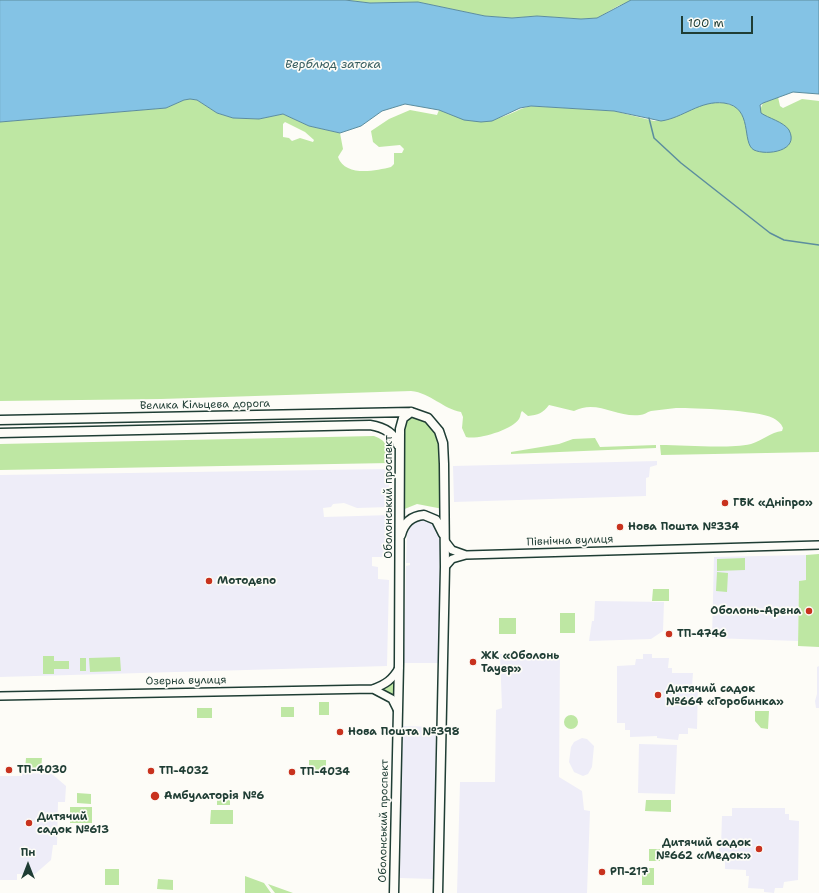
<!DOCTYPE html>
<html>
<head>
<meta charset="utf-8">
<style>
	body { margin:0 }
	#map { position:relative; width:819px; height:893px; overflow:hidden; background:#fdfcf7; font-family:"Shantell Sans",sans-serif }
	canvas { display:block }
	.north { position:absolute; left:8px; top:845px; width:40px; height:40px; -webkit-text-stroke:3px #fdfcf7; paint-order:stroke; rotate:0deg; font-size:11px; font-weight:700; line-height:16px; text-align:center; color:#1f3d34 }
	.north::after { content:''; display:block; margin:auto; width:14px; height:18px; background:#1f3d34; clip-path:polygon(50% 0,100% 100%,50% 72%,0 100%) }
	.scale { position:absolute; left:681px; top:16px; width:72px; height:18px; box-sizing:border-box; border:2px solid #1f3d34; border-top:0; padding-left:5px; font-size:12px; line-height:14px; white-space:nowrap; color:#1f3d34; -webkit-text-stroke:3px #fdfcf7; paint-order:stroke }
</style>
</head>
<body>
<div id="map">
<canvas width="819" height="893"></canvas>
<div class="north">Пн</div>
<div class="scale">100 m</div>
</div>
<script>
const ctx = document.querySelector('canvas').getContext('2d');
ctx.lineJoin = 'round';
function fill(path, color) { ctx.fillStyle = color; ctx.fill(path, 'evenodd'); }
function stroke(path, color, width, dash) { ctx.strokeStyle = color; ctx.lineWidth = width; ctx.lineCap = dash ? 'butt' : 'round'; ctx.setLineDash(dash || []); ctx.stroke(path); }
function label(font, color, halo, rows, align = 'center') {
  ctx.font = font + ' "Shantell Sans",sans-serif'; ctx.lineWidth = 3.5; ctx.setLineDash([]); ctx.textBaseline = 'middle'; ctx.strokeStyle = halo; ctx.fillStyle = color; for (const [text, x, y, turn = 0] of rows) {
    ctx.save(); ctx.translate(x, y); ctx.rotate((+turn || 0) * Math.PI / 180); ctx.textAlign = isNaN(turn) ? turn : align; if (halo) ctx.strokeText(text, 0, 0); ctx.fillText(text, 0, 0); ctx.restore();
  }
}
fill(new Path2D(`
	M657,461V465L650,467L649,477L646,478V496L454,502L453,466Z
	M387,469L389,471V507L357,508L344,503L333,504L331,507L323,508L324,517L391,515L390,557H372V566L378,567V579L389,580L387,666L0,677V475Z
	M417,519H432L440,531L438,663H404L406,566L410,565V563H406L407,536L408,527Z
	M806,555V580L799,581L798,641L712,638L714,557Z
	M595,601L664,602L663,631L651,639L589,641L592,621H594Z
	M560,653L559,777L582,791L584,810L590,811L587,893H457L460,782H495L496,710L502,708L500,654Z
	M643,654H652V658H669L668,668H672V673H693L692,686H698L697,729L688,728V734H679L678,740L657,738V736L630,737V730H625V723H617V666L635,665L636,659H643Z
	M819,666V708H816L815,701L817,694V667Z
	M402,726L436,727L433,879L400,878Z
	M582,738L587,739L594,746L592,767L588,774L583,776L574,772L569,762L571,747L574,742Z
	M639,744L677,745L675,794L638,793Z
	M22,773L52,774L66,786L65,802H58L57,845H53L51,860L35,874H17V880H0V776H22Z
	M732,808H785V814H789V820L799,821L798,880L784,882L783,888H775L774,893L764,892V889L748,888L749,876H746V870L725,869V856H719V848L721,847L722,816H732Z`), '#eeedf8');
fill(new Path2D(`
	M345,0H633L618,6L597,18L581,19L537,16L512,18L485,16L418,2L370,3Z
	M778,97L780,106L783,108L802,99L819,101V452L661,455L660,445C685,445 728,449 751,444C762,441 771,432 782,431L783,428C781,423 777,420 773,418C757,410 695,408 676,408C668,409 659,410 651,411C647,412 644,415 640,415C617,418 597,399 574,411L549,405C543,413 538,415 528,416L522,411C520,413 521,416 519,419C512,430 478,440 466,437L462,428L463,417L461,412C443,409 431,393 411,391L161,399L0,401V122L166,108L184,100L190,99L197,100L217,113L233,118L259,119L283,114L309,126L340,133L343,149L338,157C345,177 375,171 391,167L394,164V153H402L404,149L400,145L379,147L373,142L371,131L389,119L410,110L437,115L439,110C460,118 479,126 502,117C512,114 520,108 531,106L614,111L654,121L668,120L701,105L712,103H725L736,107L760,110L763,103ZM285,122L305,132L314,140L313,142L300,138L292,141L289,138L283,137V124Z
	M409,416C426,415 435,431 439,445L443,509L417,504L402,510L404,483L402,427Z
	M374,436C388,441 389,449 390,463L0,470V444Z
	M595,438L600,447L656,445V448L511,454V452L559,444L573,439Z
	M819,554V647L798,646L799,581L806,580V555Z
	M745,558V570L717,571V559Z
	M717,572L728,573L727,592L716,591Z
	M653,589H669V601H652Z
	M560,613H575V633H560Z
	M499,618H516V634H499Z
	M43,656H54V661H69V669H54V674H43Z
	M120,657L121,671L90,672L89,658Z
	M80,658H86V671H80Z
	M394,680V696L382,688Z
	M319,702H329V715H319Z
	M281,707H294V717H281Z
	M197,708H212V718H197Z
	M755,711H769L768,729L761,728L755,721Z
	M564 722a7 7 0 1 1 14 0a7 7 0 1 1-14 0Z
	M26,758H42L41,770H25Z
	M309,760H326V773H309Z
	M77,793L91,794V804L77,803Z
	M217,793H230V805H217Z
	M646,800H671V812L645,811Z
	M70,807H92V823H70Z
	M211,810H233V824H210Z
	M649,849H660V861H649Z
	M642,868H654V885H642Z
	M105,869H119V885H105Z
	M245,876L264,883L271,893H245Z
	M158,879L173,880V890L157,889Z
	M268,884L293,893H275Z`), '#bee7a3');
const water = new Path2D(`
	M0,0H345L370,3L418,2L485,16L512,18L537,16L581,19L597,18L631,0H819V94L793,92L763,103L760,105L761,113C768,118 784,122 789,130C800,151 767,156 754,150C741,143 754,107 724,103C700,100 683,118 661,121L614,111L531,106L520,108L492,121L481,122L464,120L439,110L405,104L382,111L361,126L340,133L309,126L283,114L259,119L233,118L217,113L197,100L190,99L184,100L166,108L0,122Z`);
fill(water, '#84c3e5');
stroke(water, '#5c8d9e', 1);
stroke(new Path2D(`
	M649,118L654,138L681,163L770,233L784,240L819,245`), '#5c8d9e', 1.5);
const tertiary = new Path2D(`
	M445,541L452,550L466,555
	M445,567L452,559L466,555L819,545
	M373,689L392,699L398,711
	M0,696L373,689C386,684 392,680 399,668`);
const secondary = new Path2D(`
	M0,420L411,412L428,418L439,431L443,443L444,464L445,567L438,893
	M0,433L370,425C383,427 394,432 398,445
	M401,535C404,523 411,516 424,515L436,520L443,534
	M394,893L399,664L400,429L403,418L411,412`);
stroke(tertiary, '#1f3d34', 10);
stroke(secondary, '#1f3d34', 11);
stroke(tertiary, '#fdfcf7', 7);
stroke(secondary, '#fdfcf7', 8);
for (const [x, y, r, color] of [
	[725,503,4,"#c8321e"],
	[620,527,4,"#c8321e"],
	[209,581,4,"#c8321e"],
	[809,611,4,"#c8321e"],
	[669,634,4,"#c8321e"],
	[473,662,4,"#c8321e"],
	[658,695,4,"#c8321e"],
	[340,732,4,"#c8321e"],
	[9,770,4,"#c8321e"],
	[151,771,4,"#c8321e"],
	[292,772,4,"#c8321e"],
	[155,796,5,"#c8321e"],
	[29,823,4,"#c8321e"],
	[759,849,4,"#c8321e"],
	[602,872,4,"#c8321e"]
]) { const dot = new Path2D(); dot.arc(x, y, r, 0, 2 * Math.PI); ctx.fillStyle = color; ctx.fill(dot); stroke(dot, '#fdfcf7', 1.5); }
label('11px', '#1f3d34', '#fdfcf7', [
	["Велика Кільцева дорога",205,405,-1],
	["Оболонський проспект",389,497,-90],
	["Північна вулиця",570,541,-2],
	["Озерна вулиця",186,681,-1],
	["Оболонський проспект",384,821,-89]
]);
label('bold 11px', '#1f3d34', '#fdfcf7', [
	["ГБК «Дніпро»",733,503],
	["Нова Пошта №334",628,527],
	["Мотодепо",217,581],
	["Оболонь-Арена",801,611,"right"],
	["ТП-4746",677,634],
	["ЖК «Оболонь",481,656],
	["Тауер»",481,669],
	["Дитячий садок",666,689],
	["№664 «Горобинка»",666,702],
	["Нова Пошта №398",348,732],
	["ТП-4030",17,770],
	["ТП-4032",159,771],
	["ТП-4034",300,772],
	["Амбулаторія №6",164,796],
	["Дитячий",37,817],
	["садок №613",37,830],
	["Дитячий садок",751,843,"right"],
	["№662 «Медок»",751,856,"right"],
	["РП-217",610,872]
], 'left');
label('italic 12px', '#385e60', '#fdfcf7', [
	["Верблюд затока",333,65]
]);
</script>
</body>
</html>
